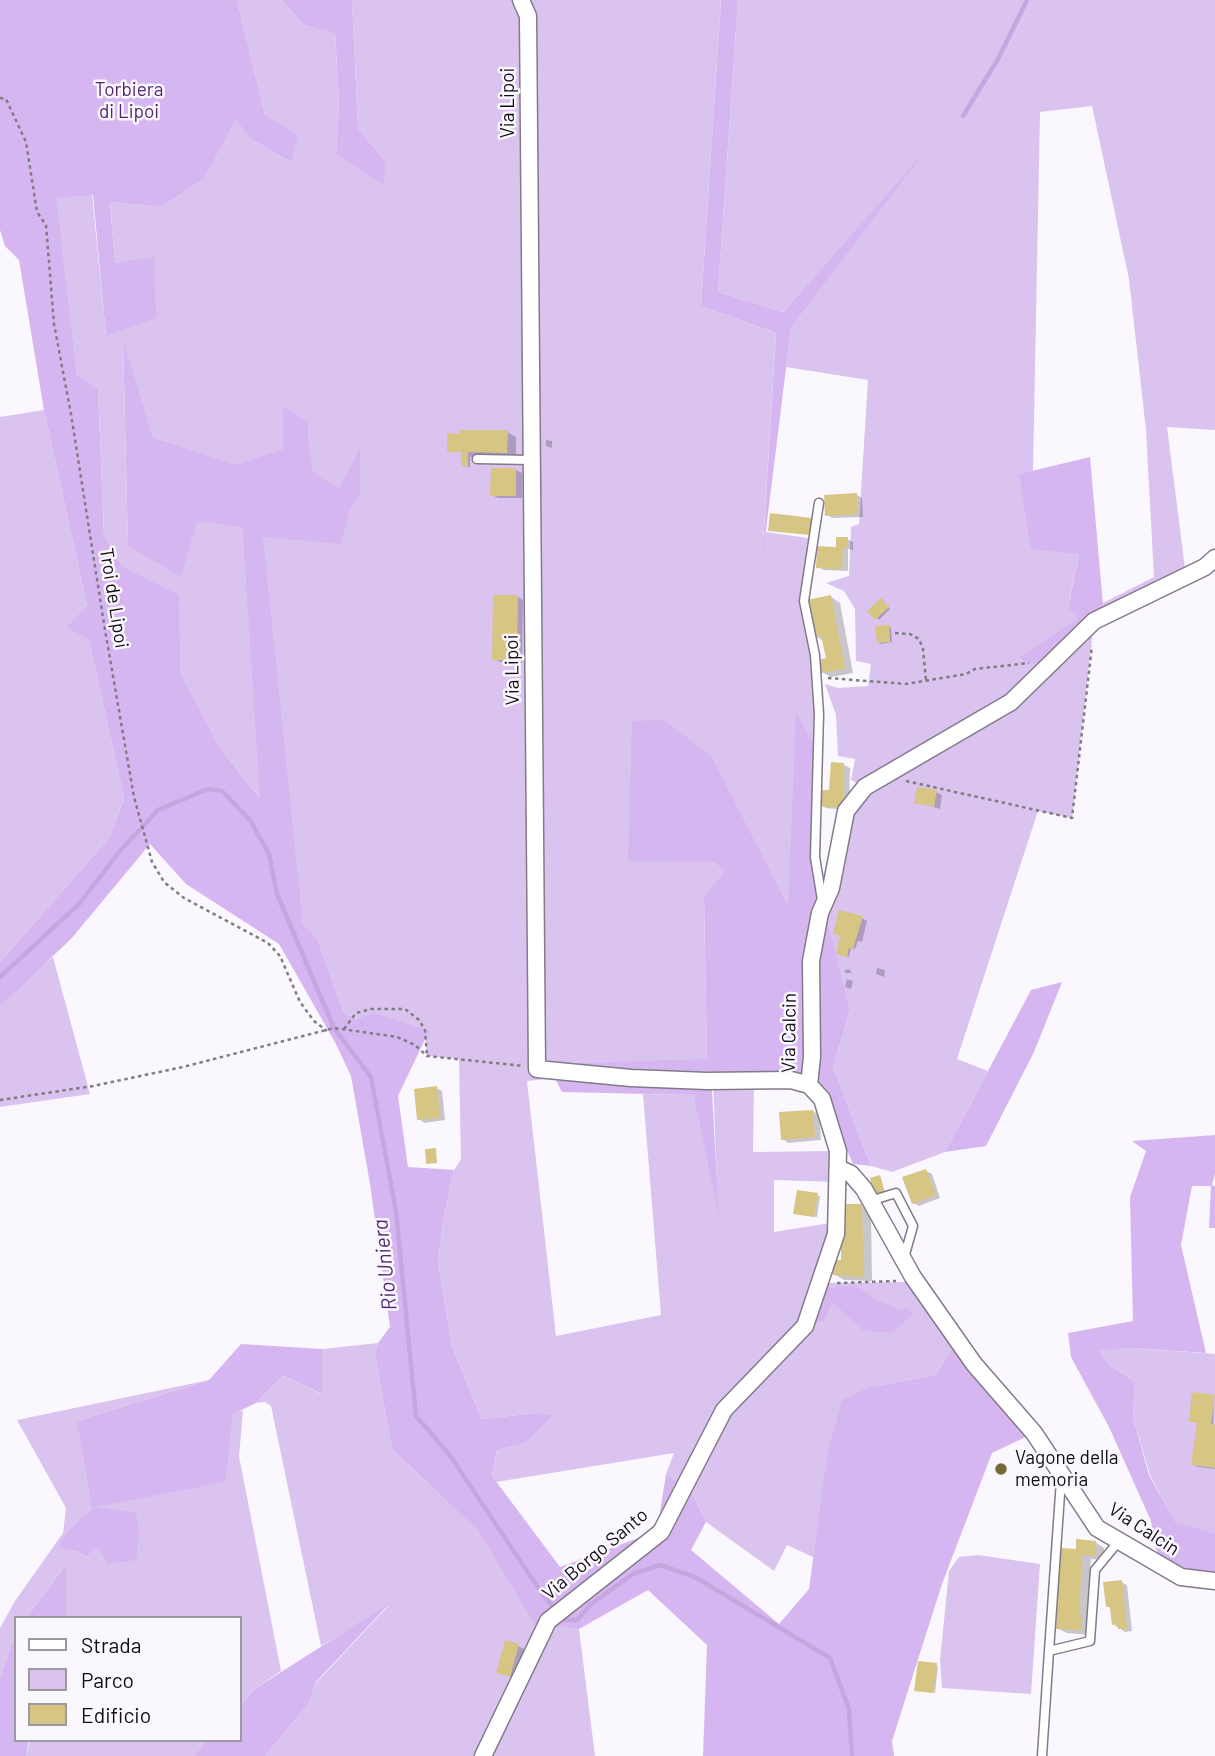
<!DOCTYPE html>
<html>
<head>
<meta charset="utf-8">
<style>
	body { margin:0 }
	#map { position:relative; width:1215px; height:1756px; overflow:hidden; background:#fbf7fe; font-family:Barlow,sans-serif }
	canvas { display:block }
	.legend { position:absolute; left:14px; top:1616px; width:228px; height:126px; box-sizing:border-box; background:#fbf7fe; border:2px solid #9d99a0; margin:0; padding:9px 12px; list-style:none; font-size:21px; color:#0f0c12 }
	.legend li { display:flex; align-items:center; gap:14px; height:35px }
	.legend b { width:35px; border:2px solid #9d99a0 }
</style>
</head>
<body>
<div id="map">
<canvas width="1215" height="1756"></canvas>
<ul class="legend">
<li><b style="height:9px;background:#fff"></b>Strada</li>
<li><b style="height:19px;background:#dac3ee"></b>Parco</li>
<li><b style="height:19px;background:#d6c583"></b>Edificio</li>
</ul>
</div>
<script>
const ctx = document.querySelector('canvas').getContext('2d');
ctx.lineJoin = 'round';
function fill(path, color) { ctx.fillStyle = color; ctx.fill(path, 'evenodd'); }
function stroke(path, color, width, dash) { ctx.strokeStyle = color; ctx.lineWidth = width; ctx.lineCap = dash ? 'butt' : 'round'; ctx.setLineDash(dash || []); ctx.stroke(path); }
function label(font, color, halo, rows, align = 'center') {
  ctx.font = font + ' Barlow,sans-serif'; ctx.lineWidth = 5; ctx.setLineDash([]); ctx.textBaseline = 'middle'; ctx.strokeStyle = halo; ctx.fillStyle = color; for (const [text, x, y, turn = 0] of rows) {
    ctx.save(); ctx.translate(x, y); ctx.rotate((+turn || 0) * Math.PI / 180); ctx.textAlign = isNaN(turn) ? turn : align; if (halo) ctx.strokeText(text, 0, 0); ctx.fillText(text, 0, 0); ctx.restore();
  }
}
fill(new Path2D(`
	M237,0H281L304,25L335,32L339,103L336,154L385,161L358,128L352,0H721L701,306L776,333L763,542L766,532L814,539L804,601L815,655L818,750L797,715L789,907L704,899L707,1060L572,1062L555,1078L527,1081L556,1336L661,1315L643,1094L693,1095L718,1209L713,1081H754L753,1152L838,1151L837,1182L774,1180V1232L836,1222L820,1283L908,1282L957,1339L936,1375L870,1387L827,1455L815,1558L787,1545L774,1571L706,1522L693,1495L666,1474L674,1453L496,1482L492,1476L497,1450L524,1444L536,1413L482,1419L452,1347L438,1262L443,1221L454,1170L461,1159L459,1059L427,1056L424,1030L370,1024L344,1013L317,938L303,926L242,527L261,799L220,748L179,674V596L122,566L104,535L98,389L77,376L55,197L92,194L106,335L154,258L115,263L110,202L162,207L204,179L236,118L249,138L291,162L265,115ZM123,343L153,437L235,465L197,521L128,546Z
	M738,0H1215V430L1167,427L1186,576L1104,616L1103,603L1154,577L1146,430L1129,279L1092,106L1040,112L1033,471L1019,474L1079,553L1068,607L1094,621L1072,818L1038,811L957,1059L988,1071L945,1152L892,1172L871,1166L833,1067L850,1010L820,913L846,811L864,787L851,780L855,759L838,756L836,715L825,684L838,688L868,686L871,664L856,661L855,609L844,591L826,583L849,576L851,527L859,524L868,380L786,367L791,328L917,161L783,312L718,292Z
	M44,410L87,606L89,640L124,799L109,838L0,962V417Z
	M53,957L90,1094L0,1107V1000Z
	M378,1343L375,1355L392,1449L478,1531L534,1622L579,1629L595,1756H265L309,1703L316,1683L389,1605L321,1646L271,1406L265,1402L256,1403L283,1376L321,1394L322,1349Z
	M1132,1348L1215,1354V1533L1175,1523L1150,1475L1133,1417L1135,1382L1111,1366L1097,1349Z
	M209,1380L77,1421L232,1414L243,1410L239,1456L281,1671L256,1688L240,1705V1618H66L65,1565L26,1618H16V1631L0,1678V1628L15,1601L63,1533L66,1508L17,1420ZM92,1507L136,1514L100,1550L96,1549L86,1557L61,1542Z
	M978,1555L1040,1564L1031,1694L942,1688L940,1660L949,1571L959,1557Z
	M30,1740H207L193,1756H26Z`), '#dac3ee');
fill(new Path2D(`
	M0,0H237L265,115L298,135L291,162L249,138L236,119L204,179L162,207L110,202L115,263L154,257L156,318L106,336L93,195L56,198L77,375L98,389L104,535L122,566L179,595L180,674L220,748L260,798L242,527L197,521L181,577L128,546L123,340L153,437L236,465L283,449V406L308,422V439L313,472L339,489L360,448V493L349,511L341,544L263,537L303,925L317,938L344,1013L357,1019L375,1013L429,1031L398,1096L408,1167L454,1170L443,1221L438,1262L452,1347L482,1419L536,1413L553,1415L524,1444L497,1450L492,1476L560,1567L657,1531L666,1474L693,1495L706,1522L691,1550L779,1624L809,1589L827,1455L842,1400L870,1387L936,1375L957,1339L1034,1433L992,1453L942,1584L892,1741L894,1756H703L707,1645L648,1590L579,1629L534,1623L478,1531L392,1449L375,1355L378,1343L390,1327L370,1184L351,1076L336,1044L279,944L186,884L150,844L71,939L0,1006V962L109,838L124,799L89,640L67,627L87,606L44,410L19,260L5,246L0,230Z
	M281,0H352L358,128L385,161L384,185L336,154L339,103L335,33L304,25Z
	M721,0H738L718,292L783,312L926,150L791,328L762,562L776,333L701,306Z
	M1090,457L1104,616L1053,661L1027,664L1020,657L1079,618L1068,608L1079,554L1031,549L1019,474Z
	M796,713L818,750V874L823,906L850,1010L833,1067L871,1166L853,1164L818,1084L711,1074L719,1216L693,1095L562,1092L547,1063L707,1059L704,898L725,871L715,862L628,861L632,721L664,720L711,756L788,906Z
	M1062,982L1034,1052L986,1146L945,1152L1031,990Z
	M1215,1135V1174L1212,1185L1215,1186V1228H1209L1211,1186H1192L1181,1245L1206,1353L1132,1348L1098,1350L1111,1366L1135,1382L1133,1417L1149,1475L1175,1522L1215,1533V1578L1166,1569L1155,1547L1151,1521L1109,1427L1071,1357L1068,1333L1133,1321L1130,1197L1146,1151L1132,1141Z
	M856,1285L877,1300L900,1310L906,1307L914,1314L892,1332L864,1331L833,1303L823,1321L811,1322L817,1289Z
	M241,1344L322,1349V1394L283,1376L256,1403L233,1414L225,1482L95,1507L136,1513L139,1533L136,1560L107,1564L100,1550L96,1549L86,1557L76,1551L59,1547C64,1531 82,1520 92,1507L77,1421L209,1380Z
	M66,1564V1618H26Z
	M391,1602L316,1682L309,1703L265,1756H193L207,1740H240V1705L256,1688Z
	M16,1631V1740H29L26,1756H0V1678Z`), '#d6b6f0');
fill(new Path2D(`
	M507,432L516,437V457H470V467H465L463,466V452L449,451Z
	M546,440L552,441V448L546,446Z
	M516,470L522,473V498H498L492,495Z
	M857,495L862,498L863,517L832,518L827,515Z
	M847,539L853,542V550L848,549V571L824,570L818,567Z
	M518,597L523,600L522,663L500,662L494,659Z
	M831,597L840,603L853,673L831,677L822,672L828,660L824,641L815,636Z
	M884,601L890,609L879,620L877,618Z
	M888,626L891,628L892,642L881,644L878,642Z
	M833,764L844,765L850,768L849,810L826,808L820,805L830,792Z
	M936,792L942,795L940,809L916,802Z
	M862,918L867,921L862,942L858,941L855,949L851,948L849,957L840,954Z
	M877,968L885,970L884,977L876,974Z
	M849,969L852,973H845V970Z
	M847,979L853,981L851,989L845,987Z
	M436,1088L442,1091L445,1120L425,1123L419,1119Z
	M813,1111L819,1115L821,1140L788,1143L783,1139Z
	M926,1171L932,1174L940,1198L919,1206L913,1203Z
	M799,1192L820,1196L817,1217L797,1214Z
	M861,1206L871,1211L872,1281L844,1280L834,1274L843,1262Z
	M1214,1397L1213,1427H1215V1469L1198,1467L1193,1464Z
	M1095,1542L1104,1548V1560L1091,1559L1087,1620L1090,1622V1635L1067,1633L1057,1628L1077,1551Z
	M1121,1582L1127,1585L1132,1631L1125,1632L1113,1624L1112,1609L1107,1606Z
	M518,1646L524,1649L516,1679L498,1672Z
	M936,1665L938,1666L935,1693L918,1691Z`), '#0003');
stroke(new Path2D(`
	M963,116L998,59L1027,0
	M0,977L80,903L119,852L158,810L208,789L222,791L250,820L269,854L277,894L334,1028L371,1077L396,1211L416,1416L449,1454L543,1595L555,1609
	M561,1616L564,1620H577L591,1604L633,1574L660,1565L695,1577L830,1658L849,1709L852,1756`), '#c5a6df', 4.5);
fill(new Path2D(`
	M460,430H508L507,453L468,452V467L461,466V452H447V433L460,434Z
	M491,468H516V496H490Z
	M857,493L858,514L825,516L824,495Z
	M770,513L812,518L810,535L768,531Z
	M836,537H848L847,547H843L842,569L816,568L817,546L836,547Z
	M493,595H518L517,661L492,660Z
	M831,595L845,669L820,673L818,660L826,658L821,636L814,637L807,600Z
	M881,598L889,607L875,620L867,611Z
	M889,625L890,642L877,643L875,626Z
	M831,762L844,763L843,808L818,806L819,790H829Z
	M917,787L937,790L934,807L914,803Z
	M839,910L863,916L853,949L849,948L847,957L836,954L840,936L833,934Z
	M437,1086L440,1118L417,1120L414,1089Z
	M813,1110L815,1137L781,1140L779,1112Z
	M436,1148L437,1163L426,1164L425,1149Z
	M926,1169L936,1195L912,1204L902,1177Z
	M880,1175L885,1192L874,1195L870,1178Z
	M797,1190L818,1193L814,1217L793,1214Z
	M841,1204H862L864,1277L833,1275L832,1260H841Z
	M1192,1392L1215,1395L1211,1424L1215,1425V1468L1191,1465L1197,1423L1189,1422Z
	M1076,1539L1096,1541L1095,1556L1082,1555L1079,1615H1082L1081,1630L1056,1629L1060,1548L1076,1549Z
	M1122,1580L1127,1629H1118V1624L1112,1625L1110,1607H1106L1103,1582Z
	M505,1640L519,1644L510,1677L496,1673Z
	M918,1661L937,1663L933,1693L914,1691Z`), '#d6c583');
const lane = new Path2D(`
	M477,459L532,460
	M819,503L804,601L815,655L819,714L815,857L822,900
	M870,1201L896,1193L913,1226L904,1258
	M1049,1651L1061,1480
	M1042,1756L1049,1651L1090,1641L1095,1570L1119,1541`);
const street = new Path2D(`
	M809,1085L812,1057L811,961L820,913L831,888L846,811L865,787L1011,702L1094,621L1205,567L1215,558
	M838,1168L851,1174L864,1189L913,1277L974,1364L1034,1433L1097,1528L1181,1577L1215,1581
	M483,1756L548,1621L661,1532L724,1410L805,1326L836,1234L838,1151L822,1099L809,1085L791,1080L707,1081L631,1078L537,1069L528,16L521,0`);
stroke(lane, '#837a8a', 11);
stroke(street, '#837a8a', 19);
stroke(new Path2D(`
	M0,98L6,99L26,142L37,212L46,225L54,324L71,414L105,630L134,797L152,862L164,882L184,898L268,943L280,956L300,1002L314,1021L327,1031
	M895,633L910,634L919,639L923,649L926,680
	M828,678L906,684L966,674L975,669L1029,663
	M906,781L1072,818L1092,646
	M344,1029L356,1013L371,1009H405L419,1020L425,1030L427,1056
	M0,1100L93,1086L183,1067L334,1028L397,1037L415,1045L427,1056L524,1066
	M837,1283L896,1281`), '#7f7c82', 2.5, [3.5, 3.5]);
stroke(lane, '#fff', 8);
stroke(street, '#fff', 16);
for (const [x, y, r, color] of [
	[1001,1469,7,"#766936"]
]) { const dot = new Path2D(); dot.arc(x, y, r, 0, 2 * Math.PI); ctx.fillStyle = color; ctx.fill(dot); stroke(dot, '#fbf7fe', 2.5); }
label('19px', '#50286b', '#fbf7fe', [
	["Torbiera",129,90],
	["di Lipoi",129,112]
]);
label('19px', '#0f0c12', '#fbf7fe', [
	["Via Lipoi",508,103,-90],
	["Troi de Lipoi",114,598,81],
	["Via Lipoi",512,670,-91],
	["Via Calcin",789,1033,-89],
	["Via Calcin",1144,1529,33],
	["Via Borgo Santo",595,1554,-40]
]);
label('19px', '#0f0c12', '#fbf7fe', [
	["Vagone della",1015,1458],
	["memoria",1015,1480]
], 'left');
label('italic 21px', '#51296d', '#fbf7fe', [
	["Rio Uniera",385,1265,-96]
]);
</script>
</body>
</html>
